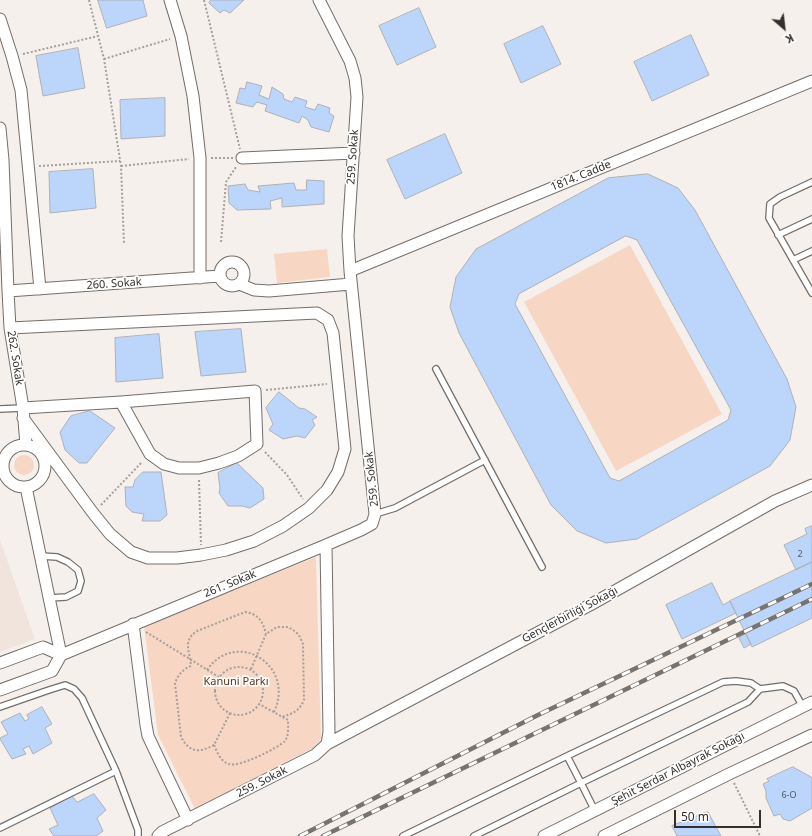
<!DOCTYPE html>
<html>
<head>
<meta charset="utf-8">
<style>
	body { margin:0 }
	#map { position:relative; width:812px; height:836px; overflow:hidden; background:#f6f0ec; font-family:"Noto Sans",sans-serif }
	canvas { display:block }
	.north { position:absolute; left:764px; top:8px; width:40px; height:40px; -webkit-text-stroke:3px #fefefe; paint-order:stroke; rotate:152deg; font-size:11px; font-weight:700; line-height:16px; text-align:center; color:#322f2e }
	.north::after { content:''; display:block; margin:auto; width:14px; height:18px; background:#322f2e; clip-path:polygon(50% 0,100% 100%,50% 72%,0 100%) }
	.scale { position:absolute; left:674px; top:810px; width:87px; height:18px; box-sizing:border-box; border:2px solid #322f2e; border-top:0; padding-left:5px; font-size:12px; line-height:14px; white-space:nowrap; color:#322f2e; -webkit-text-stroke:3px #fefefe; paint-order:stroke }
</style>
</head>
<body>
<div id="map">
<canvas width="812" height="836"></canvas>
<div class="north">K</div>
<div class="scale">50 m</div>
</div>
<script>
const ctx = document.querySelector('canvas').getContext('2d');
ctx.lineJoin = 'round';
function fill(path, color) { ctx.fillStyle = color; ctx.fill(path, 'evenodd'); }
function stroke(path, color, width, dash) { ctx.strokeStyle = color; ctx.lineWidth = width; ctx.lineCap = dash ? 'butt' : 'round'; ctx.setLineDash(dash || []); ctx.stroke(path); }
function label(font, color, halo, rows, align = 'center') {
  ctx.font = font + ' "Noto Sans",sans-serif'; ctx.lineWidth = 3.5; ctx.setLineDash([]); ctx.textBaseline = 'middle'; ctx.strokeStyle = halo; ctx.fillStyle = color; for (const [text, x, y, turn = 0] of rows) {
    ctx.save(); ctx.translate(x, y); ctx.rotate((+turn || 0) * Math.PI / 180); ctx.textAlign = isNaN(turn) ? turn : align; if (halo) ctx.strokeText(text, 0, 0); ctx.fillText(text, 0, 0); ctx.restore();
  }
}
fill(new Path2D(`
	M0,540L35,639L0,652Z`), '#f1e4dc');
fill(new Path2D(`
	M630,245L722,414L616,471L524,302Z
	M327,249L330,277L277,283L274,254Z
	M14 465a10 10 0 1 1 20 0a10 10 0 1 1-20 0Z
	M316,557L321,739L313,748L195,809L158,735L144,626Z`), '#f7d7c3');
const building = new Path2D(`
	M98,0H143L147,16L107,28Z
	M211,0H244L230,13L224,10L220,13L209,3Z
	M419,8L436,47L397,65L379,26Z
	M543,26L561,64L521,83L504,44Z
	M691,35L709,75L652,101L634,62Z
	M78,48L85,88L43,96L36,56Z
	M247,82L262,86L259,95L269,99L272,87L283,94L284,99L292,102L295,97L307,101L305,107L315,110L318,104L330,108L329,113L334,116L329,132L311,127L308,120L302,116L299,123L265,111L267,105L257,102L253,107L236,103L240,88L245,89Z
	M165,98V136L121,139L120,100Z
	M445,134L462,173L405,199L387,160Z
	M93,169L96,208L50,213L49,172Z
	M648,174L678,188L695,210L787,379L796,407L790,440L770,466L637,539L606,543L577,531L551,505L459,333L450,307L456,277L476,249L608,178ZM626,236L637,240L731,410L728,420L619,481L610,478L515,304L519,294Z
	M307,180L324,181V204L282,207V198L270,201L271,209L237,210L229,203L228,186L245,184L248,190L260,192L258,186L294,183L296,190H306Z
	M241,329L246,372L201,376L195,332Z
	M159,334L163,378L116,382L115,338Z
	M279,392L299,408L305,409L317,417L312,420L315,425L305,438L297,436L283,439L269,430L273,424L266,408Z
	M90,411L115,428L87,463H79L65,450L60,432L71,416Z
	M237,463L263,488L264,499L250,508L242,506H228L219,493L220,488L218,473Z
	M143,472H161L167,515L160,521H142L144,514L132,512L126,506L125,487H133L135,480Z
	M812,526V562L796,570L784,545L807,534L805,529Z
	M812,562V618L752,647L730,601Z
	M712,583L723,605L730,601L736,613L682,639L666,605Z
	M746,634L751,644L744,648L739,638Z
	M42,707L52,724L45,728L52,743L33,754L29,746L23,749L26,754L12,759L0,739V738L8,734L1,722L20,713L25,721L29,719L27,715Z
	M793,767L811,777L812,779V808L790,821L783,819L780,814L774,816L766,798V791L763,784L769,781L767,779Z
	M94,794L106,810L97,818L103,831L96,836H54L49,829L58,825L50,808L72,796L77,802Z
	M708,812L721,836H677L672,826Z`);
fill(building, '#bcd5fb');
stroke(building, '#aeb1b5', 1);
const lane = new Path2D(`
	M812,182L780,197L770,204L769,218L812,293
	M778,235L812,219
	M793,260L812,251
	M436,369L542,567
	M0,409L23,408
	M0,461L3,462
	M375,514L395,508L485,460
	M41,556L57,557L68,562L78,570L81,581L78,591L66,597L49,598
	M0,707L49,690L65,685L74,689L82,698L116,771L138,830V836
	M567,756L581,783L595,811
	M0,828L116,771
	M403,836L567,756L723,682L736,681L751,683L760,689L783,686L794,691L803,707
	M474,836L581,783L748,702L760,689`);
const street = new Path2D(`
	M170,0L181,36L193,96L200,158V278
	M0,19L12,56L21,90L40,289
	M0,128L3,160L8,291L10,328L23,408L26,445
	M242,158L354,153
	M220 274a12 12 0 1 1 24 0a12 12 0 1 1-24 0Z
	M350,271L812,81
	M239,284L254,290L269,291L351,284
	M8,291L220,276
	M10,328L317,313L328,320L333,333L345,449L338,472L327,490L309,508L283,526L254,541L226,550L201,555L177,558H148L131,552L110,534L93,513L23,418
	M23,408L121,402L255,391L257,444L238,456L219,463L199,468H179L164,464L150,454L121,402
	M3 466a21 21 0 1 1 42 0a21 21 0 1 1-42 0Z
	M26,487L61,655
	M133,624L146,725L148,736L188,820
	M0,663L43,647L61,655
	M0,690L52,671L61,655L326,545
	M327,744L590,605L775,501L812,485
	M158,836L162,832L315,755L327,744L329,732L326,545L361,530L372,524L375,514L350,271L348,236L357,97L355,78L350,61L319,0
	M544,836L812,702
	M604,836L729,774L812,735`);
stroke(lane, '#736e6b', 8);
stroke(street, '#736e6b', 13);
stroke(new Path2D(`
	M89,0L104,59L121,166L124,244
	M204,0L240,149
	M23,54L98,36
	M104,59L170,39
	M211,158H233
	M39,166L120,161
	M121,166L189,159
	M221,242L226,182L236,167
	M266,390L327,384
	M265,452L287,475L303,499
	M199,480L201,545
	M101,505L142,462
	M146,632L219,677
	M215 691a24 24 0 1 1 48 0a24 24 0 1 1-48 0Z
	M251,669L266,634L277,627H287L292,629L299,635L303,644L304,700C299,711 294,713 282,717
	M207,670C236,628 296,665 274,712
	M230,713L214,745C217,752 221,762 229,764C238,768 278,748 285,741C289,735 288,727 288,720L259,704
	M214,745C199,753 190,753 181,737L175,683C178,675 183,669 191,666C190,651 182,641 197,631L245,612C259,614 263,622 266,634
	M734,783L760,836`), '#a49f9c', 2, [2, 2]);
stroke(lane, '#fff', 5.5);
stroke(street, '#fff', 11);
const rail = new Path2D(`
	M300,836L538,715L812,584
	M323,836L544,729L812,599`);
stroke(rail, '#777371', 4.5);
stroke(rail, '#fefefe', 3, [9]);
label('9px', '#545861', null, [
	["2",800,554],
	["6-O",789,795]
]);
label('11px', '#322f2e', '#fefefe', [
	["259. Sokak",353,157,-86],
	["1814. Cadde",581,176,-22],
	["260. Sokak",114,284,-4],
	["262. Sokak",15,358,81],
	["259. Sokak",372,479,-96],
	["261. Sokak",230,584,-22],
	["Gençlerbirliği Sokağı",570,615,-28],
	["Şehit Serdar Albayrak Sokağı",678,769,-27],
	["259. Sokak",262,782,-27]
]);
label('11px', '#5f3312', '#fefefe', [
	["Kanuni Parkı",236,682]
]);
</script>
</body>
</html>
